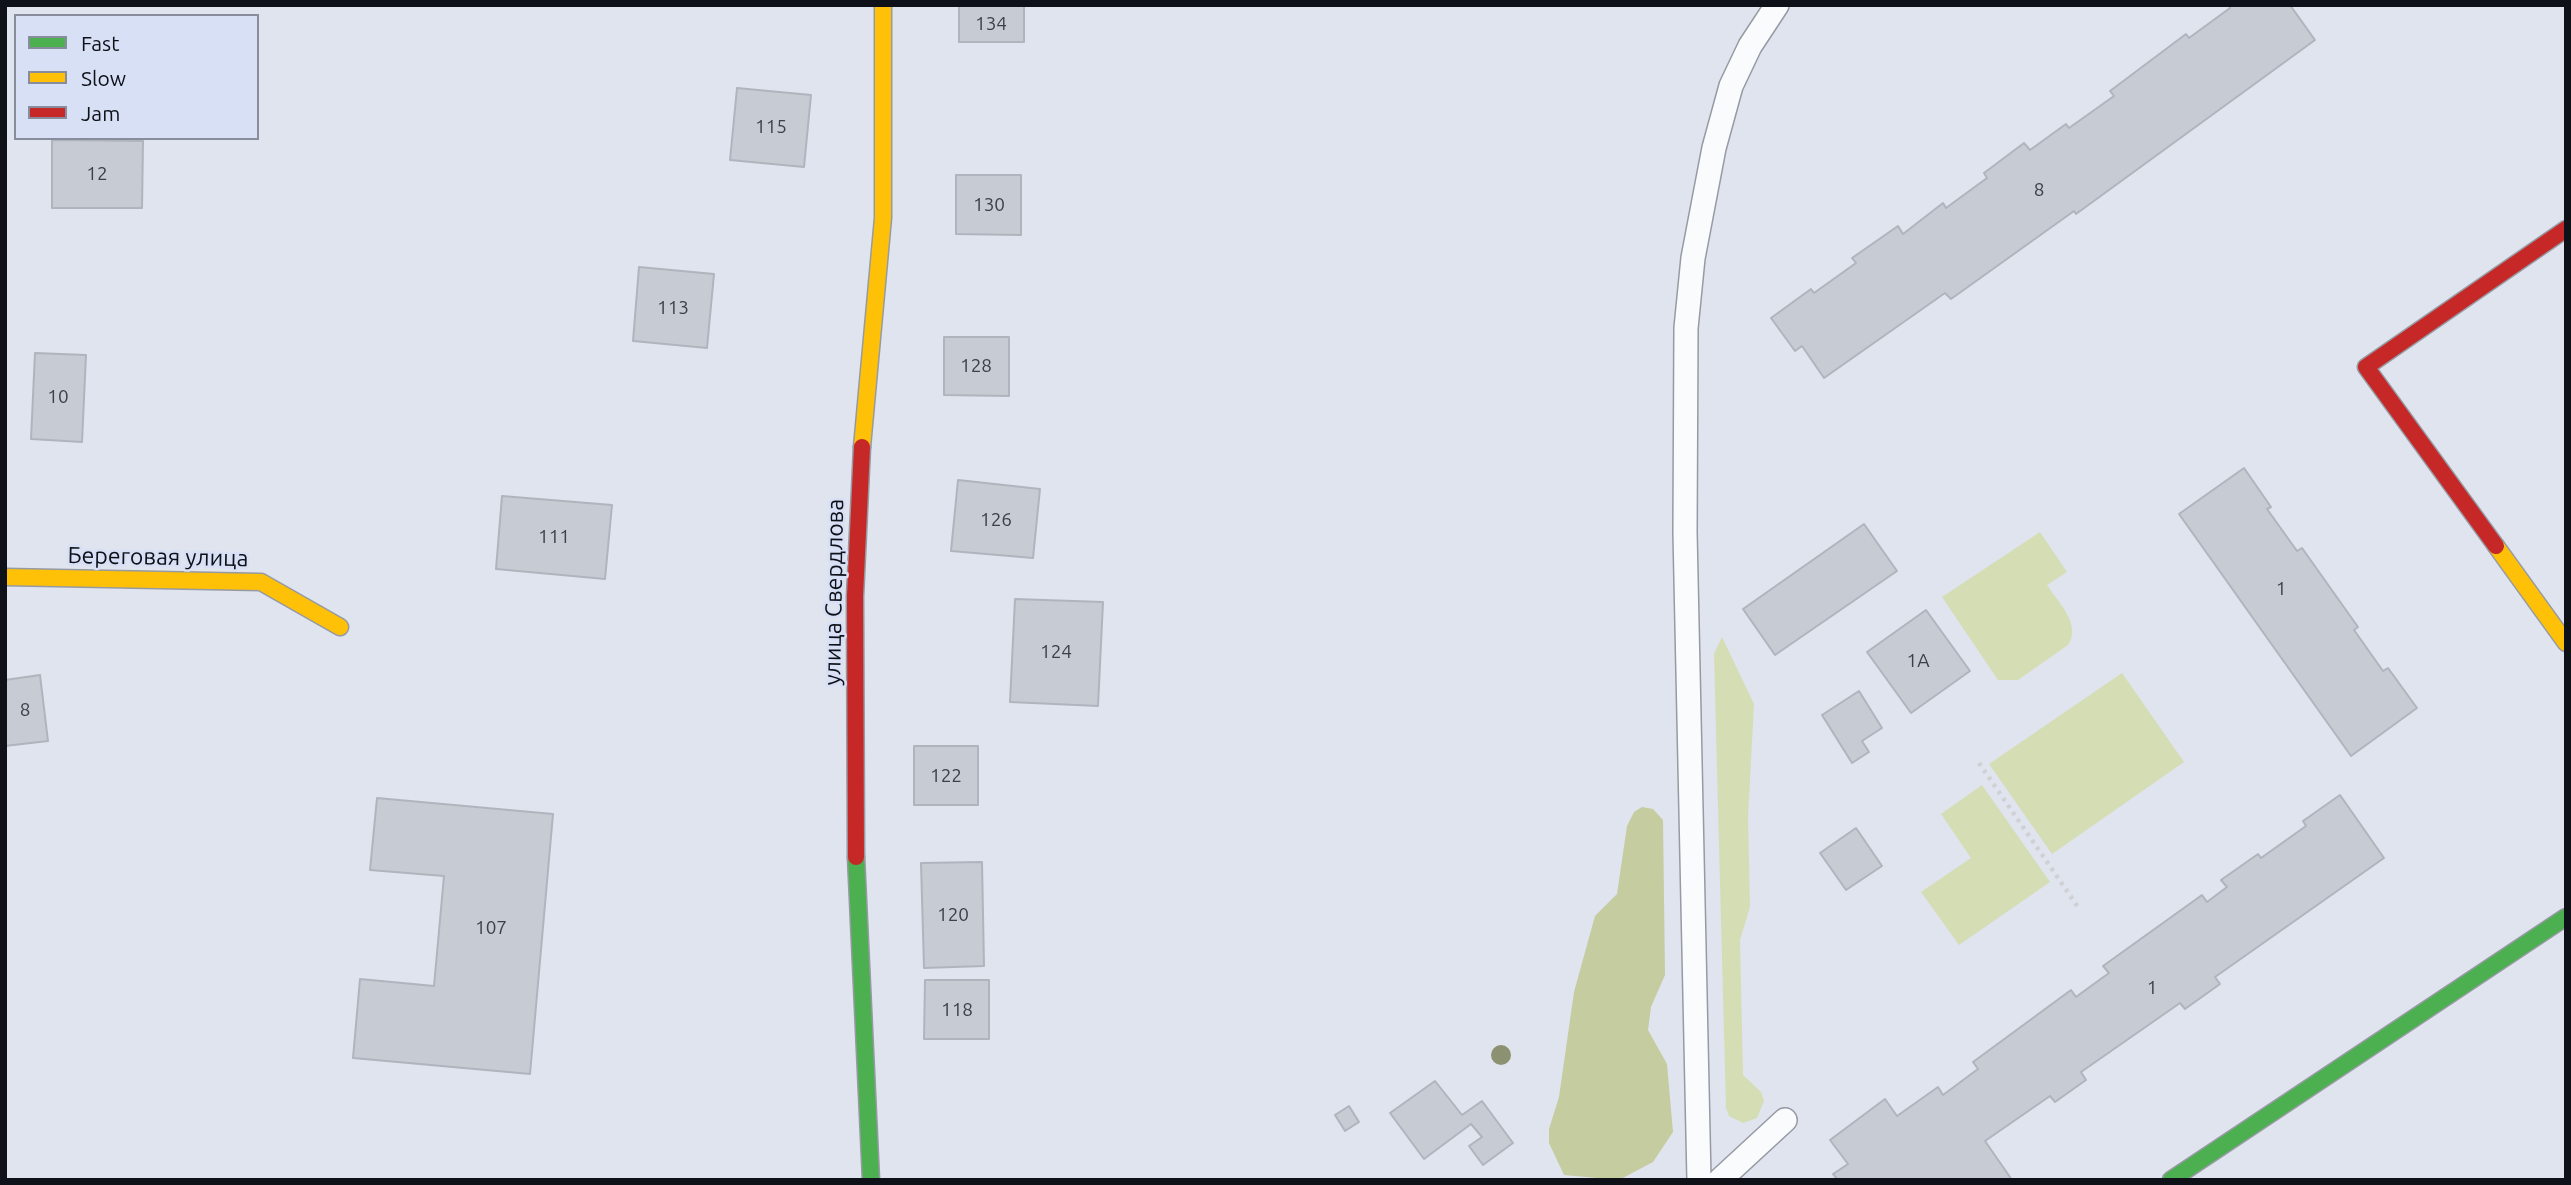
<!DOCTYPE html>
<html>
<head>
<meta charset="utf-8">
<style>
	body { margin:0 }
	#map { position:relative; width:2571px; height:1185px; overflow:hidden; background:#dfe4ef; font-family:Ubuntu,sans-serif }
	canvas { display:block }
	.frame { position:absolute; inset:0; border:7px solid #0f1118; pointer-events:none }
	.legend { position:absolute; left:14px; top:14px; width:245px; height:126px; box-sizing:border-box; background:#d8e0f6; border:2px solid #888d9d; margin:0; padding:9px 12px; list-style:none; font-size:21px; color:#0f1118 }
	.legend li { display:flex; align-items:center; gap:14px; height:35px }
	.legend b { width:35px; border:2px solid #888d9d }
</style>
</head>
<body>
<div id="map">
<canvas width="2571" height="1185"></canvas>
<div class="frame"></div>
<ul class="legend">
<li><b style="height:9px;background:#4caf50"></b>Fast</li>
<li><b style="height:9px;background:#ffc107"></b>Slow</li>
<li><b style="height:9px;background:#c62828"></b>Jam</li>
</ul>
</div>
<script>
const ctx = document.querySelector('canvas').getContext('2d');
ctx.lineJoin = 'round';
function fill(path, color) { ctx.fillStyle = color; ctx.fill(path, 'evenodd'); }
function stroke(path, color, width, dash) { ctx.strokeStyle = color; ctx.lineWidth = width; ctx.lineCap = dash ? 'butt' : 'round'; ctx.setLineDash(dash || []); ctx.stroke(path); }
function label(font, color, halo, rows, align = 'center') {
  ctx.font = font + ' Ubuntu,sans-serif'; ctx.lineWidth = 5; ctx.setLineDash([]); ctx.textBaseline = 'middle'; ctx.strokeStyle = halo; ctx.fillStyle = color; for (const [text, x, y, turn = 0] of rows) {
    ctx.save(); ctx.translate(x, y); ctx.rotate((+turn || 0) * Math.PI / 180); ctx.textAlign = isNaN(turn) ? turn : align; if (halo) ctx.strokeText(text, 0, 0); ctx.fillText(text, 0, 0); ctx.restore();
  }
}
fill(new Path2D(`
	M2040,532L2067,572L2047,585C2058,602 2082,625 2068,645L2018,680H1998L1942,597Z
	M1722,637L1754,704L1748,817L1750,907L1740,940L1743,1075L1761,1092L1764,1101L1757,1118L1743,1123L1729,1116L1726,1108L1714,654Z
	M2122,673L2184,762L2052,854L1989,764Z
	M1982,785L2050,882L1959,945L1921,892L1971,858L1941,814Z`), '#d5ddb4');
fill(new Path2D(`
	M1642,807L1653,809L1663,820L1665,975L1651,1007L1648,1030L1667,1064L1673,1132L1653,1162L1619,1180L1564,1175L1549,1143V1129L1559,1097L1574,992L1595,916L1617,894L1627,826L1634,812Z`), '#c5cca0');
const building = new Path2D(`
	M959,5H1024V42H959Z
	M2229,5H2290L2315,40L2076,214L2074,211L1951,299L1945,293L1824,378L1802,346L1795,351L1771,318L1811,289L1814,293L1856,263L1852,258L1898,226L1903,234L1943,203L1946,208L1987,178L1984,173L2024,143L2030,150L2066,124L2069,128L2114,96L2110,91L2186,34L2189,38L2230,8Z
	M737,88L811,95L804,167L730,160Z
	M52,140L143,141L142,208H52Z
	M956,175H1021V235L956,234Z
	M639,267L714,274L707,348L633,341Z
	M944,337H1009V396L944,395Z
	M35,353L86,355L82,442L31,439Z
	M2244,468L2271,507L2267,509L2297,551L2302,548L2358,627L2354,630L2383,671L2388,668L2417,708L2351,756L2179,514Z
	M958,480L1040,489L1033,558L951,551Z
	M502,496L612,505L605,579L496,569Z
	M1864,524L1897,571L1775,655L1743,609Z
	M1015,599L1103,602L1098,706L1010,702Z
	M1926,610L1970,671L1911,713L1867,652Z
	M40,675L48,741L5,746V680Z
	M1859,691L1882,728L1862,741L1869,752L1852,763L1822,715Z
	M914,746H978V805H914Z
	M2340,795L2384,858L2215,977L2220,984L2185,1009L2180,1003L2081,1072L2086,1080L2055,1102L2050,1096L1985,1141L2012,1180H1838L1833,1174L1848,1164L1830,1140L1885,1099L1897,1116L1938,1087L1943,1095L1978,1069L1973,1062L2071,990L2076,997L2091,986L2109,973L2103,966L2202,895L2207,902L2227,887L2221,880L2258,854L2261,858L2306,826L2303,821Z
	M377,798L553,814L530,1074L353,1058L360,979L434,986L444,876L370,870Z
	M1856,828L1882,866L1846,890L1820,853Z
	M982,862L984,966L924,968L921,863Z
	M925,980H989V1039H924Z
	M1435,1081L1462,1115L1482,1101L1513,1143L1483,1165L1469,1146L1482,1137L1471,1124L1424,1159L1390,1113Z
	M1349,1106L1359,1122L1345,1131L1335,1115Z`);
fill(building, '#c7cbd4');
stroke(building, '#b0b4bd', 2);
const lane = new Path2D(`
	M1699,1180L1685,532L1686,328L1693,258L1714,148L1731,86L1750,46L1777,5
	M1720,1180L1785,1120`);
const fast = new Path2D(`
	M856,857L871,1180
	M2171,1180L2566,917`);
const slow = new Path2D(`
	M862,447L883,218V5
	M2496,546L2566,643
	M5,577L261,582L340,627`);
const jam = new Path2D(`
	M2496,546L2366,367L2566,229
	M856,857L855,596L862,447`);
stroke(lane, '#969aa2', 26);
stroke(fast, '#969aa2', 19);
stroke(slow, '#969aa2', 19);
stroke(jam, '#969aa2', 19);
stroke(new Path2D(`
	M1979,763L2080,910`), '#d1d1d5', 4.5, [3.5, 5]);
stroke(lane, '#fafbfd', 23);
stroke(fast, '#4caf50', 16);
stroke(slow, '#ffc107', 16);
stroke(jam, '#c62828', 16);
ctx.fillStyle = '#8c9271';
for (const [x, y] of [
	[1501,1055]
]) { ctx.beginPath(); ctx.arc(x, y, 10, 0, 2 * Math.PI); ctx.fill(); }
label('19px', '#3d4047', null, [
	["134",991,24],
	["115",771,127],
	["12",97,174],
	["8",2039,190],
	["130",989,205],
	["113",673,308],
	["128",976,366],
	["10",58,397],
	["126",996,520],
	["111",554,537],
	["1",2281,589],
	["124",1056,652],
	["1А",1918,661],
	["8",25,710],
	["122",946,776],
	["120",953,915],
	["107",491,928],
	["1",2152,988],
	["118",957,1010]
]);
label('23px', '#0f1118', '#d8e0f6', [
	["Береговая улица",158,557,1],
	["улица Свердлова",834,592,-89]
]);
</script>
</body>
</html>
